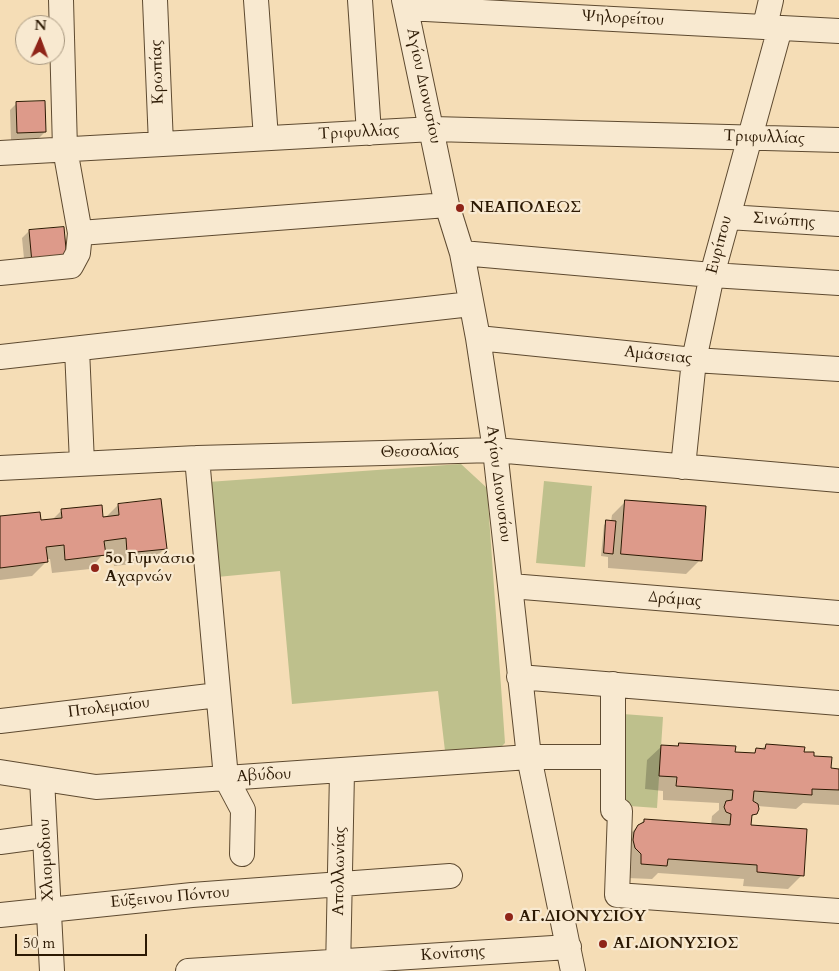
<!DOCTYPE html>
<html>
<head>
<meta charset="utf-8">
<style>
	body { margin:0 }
	#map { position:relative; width:839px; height:971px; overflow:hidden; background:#f5ddb6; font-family:Cardo,serif }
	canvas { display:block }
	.north { position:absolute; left:15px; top:15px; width:50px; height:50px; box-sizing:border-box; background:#f8e9d0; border:1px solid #a6967e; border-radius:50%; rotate:2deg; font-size:14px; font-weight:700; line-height:20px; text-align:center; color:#2c1903 }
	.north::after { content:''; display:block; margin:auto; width:18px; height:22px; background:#8f2418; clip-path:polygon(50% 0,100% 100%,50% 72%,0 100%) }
	.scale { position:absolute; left:15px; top:934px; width:132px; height:22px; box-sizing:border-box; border:2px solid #2c1903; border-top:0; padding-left:6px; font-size:15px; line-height:18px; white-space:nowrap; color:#2c1903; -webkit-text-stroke:4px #f8e9d0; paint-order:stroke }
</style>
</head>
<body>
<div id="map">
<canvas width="839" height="971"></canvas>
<div class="north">N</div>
<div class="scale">50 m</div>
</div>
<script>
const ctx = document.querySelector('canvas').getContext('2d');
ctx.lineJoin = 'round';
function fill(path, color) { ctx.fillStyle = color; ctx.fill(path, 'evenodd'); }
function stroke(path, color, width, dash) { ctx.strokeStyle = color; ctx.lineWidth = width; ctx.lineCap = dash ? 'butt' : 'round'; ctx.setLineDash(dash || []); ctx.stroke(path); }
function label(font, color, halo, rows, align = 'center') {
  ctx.font = font + ' Cardo,serif'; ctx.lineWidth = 4.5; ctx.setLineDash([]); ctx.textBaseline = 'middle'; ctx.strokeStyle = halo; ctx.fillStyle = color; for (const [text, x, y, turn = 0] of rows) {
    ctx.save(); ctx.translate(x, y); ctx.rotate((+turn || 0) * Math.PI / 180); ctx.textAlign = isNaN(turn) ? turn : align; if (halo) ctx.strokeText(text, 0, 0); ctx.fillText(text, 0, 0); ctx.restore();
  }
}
fill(new Path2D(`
	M461,464L487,488L505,743L496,752L445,751L438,691L292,704L280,571L217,577L208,482Z
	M544,481L592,486L585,567L536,563Z
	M623,714L663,717L657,808L616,805Z`), '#bec08c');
fill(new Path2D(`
	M17,103L45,132L38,139L11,140L10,110Z
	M63,228L25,269L22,238L29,231Z
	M626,501L700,560L686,574L608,568V557L601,556L604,525L607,522H611L612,515Z
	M118,505L165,548L151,562L114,566L112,552L104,553L90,569L52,573L50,559H46V562L32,576L0,580V518L40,521L52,520L61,511L105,518Z
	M679,744L752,754L766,746L803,753L830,770H839V805L803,803L796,809L757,806L756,813L750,818V826L802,875L788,889L743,886L744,879L658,873L652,879L627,878L624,840L644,820L711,825L712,816L719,810V803L663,800V791L645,789L647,760L662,746L676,747Z`), '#0003');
const building = new Path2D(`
	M45,101L46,132L17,133L16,102Z
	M64,227L67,260L32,263L29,230Z
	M161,499L167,549L127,553L126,538L104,541L106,555L65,560L64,545L46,547L48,562L0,568V516L40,512L41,520L62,518L61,509L102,505L103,517L119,515L118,504Z
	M625,500L706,506L702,561L621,554Z
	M606,520L616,521L613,554L604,553Z
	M679,743L736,746L735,752L755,753L756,748L765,749L766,744L805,747L804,752H814V756L832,757L831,768L839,769V790L812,789V795L754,791L753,801L758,804L759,809L757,814L752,815L751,825L807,829L804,876L757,872V865L668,859L667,866L641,864V854L635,848L633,840L634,832L638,825L644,822V819L730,825L731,814L726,812L724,807L726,801L732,800L733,790L676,786L677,777L659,776L661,745L678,746Z`);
fill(building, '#dd9a8a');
stroke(building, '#2c1903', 1);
const minor = new Path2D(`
	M155,0L161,144
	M256,0L266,138
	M360,0L369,133
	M404,0L447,205L462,253L478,338L495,450L529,757L573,971
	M407,8L839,31
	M765,26L771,0
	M0,153L433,129L839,140
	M728,217L839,224
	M80,233L447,205
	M462,253L712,275L839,283
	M0,273L71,266L78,253L80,233L65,149L61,0
	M478,338L694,360L839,369
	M77,349L82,463
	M0,357L471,304
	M197,458L226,778L243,810L242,854
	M683,467L694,360L712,275L780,28
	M0,468L197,458L495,450L839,480
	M511,586L839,613
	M519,677L839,703
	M613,684V810L620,811L617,895L839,911
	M0,721L218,695
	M0,772L96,787L529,757H613
	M42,779L52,971
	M0,842L45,836
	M0,915L192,895L450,876
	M188,971L569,947
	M338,971L342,772`);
stroke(minor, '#5e4a30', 26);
stroke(minor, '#f8e9d0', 24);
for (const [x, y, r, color] of [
	[460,208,5,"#8f2418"],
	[95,568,5,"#8f2418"],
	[509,917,5,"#8f2418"],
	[603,944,5,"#8f2418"]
]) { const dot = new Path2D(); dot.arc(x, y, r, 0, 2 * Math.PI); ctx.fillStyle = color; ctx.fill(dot); stroke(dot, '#f8e9d0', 2); }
label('16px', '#2c1903', '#f8e9d0', [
	["Ψηλορείτου",623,19,3],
	["Κρωπίας",158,72,-92],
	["Αγίου Διονυσίου",423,86,78],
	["Τριφυλλίας",359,133,-3],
	["Τριφυλλίας",764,138,2],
	["Σινώπης",784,221,4],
	["Ευρίπου",720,245,-75],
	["Αμάσειας",658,356,6],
	["Θεσσαλίας",420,452,-2],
	["Αγίου Διονυσίου",498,484,83],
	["Δράμας",675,600,5],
	["Πτολεμαίου",109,708,-7],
	["Αβύδου",264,776,-3],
	["Χλιομοδιου",47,860,-93],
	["Απολλωνίας",340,871,-89],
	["Εύξεινου Πόντου",170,898,-5],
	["Κονίτσης",453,954,-4]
]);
label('bold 16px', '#2c1903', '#f8e9d0', [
	["ΝΕΑΠΟΛΕΩΣ",470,208],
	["5ο Γυμνάσιο",105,559],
	["Αχαρνών",105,577],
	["ΑΓ.ΔΙΟΝΥΣΙΟΥ",519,917],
	["ΑΓ.ΔΙΟΝΥΣΙΟΣ",613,944]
], 'left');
</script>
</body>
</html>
